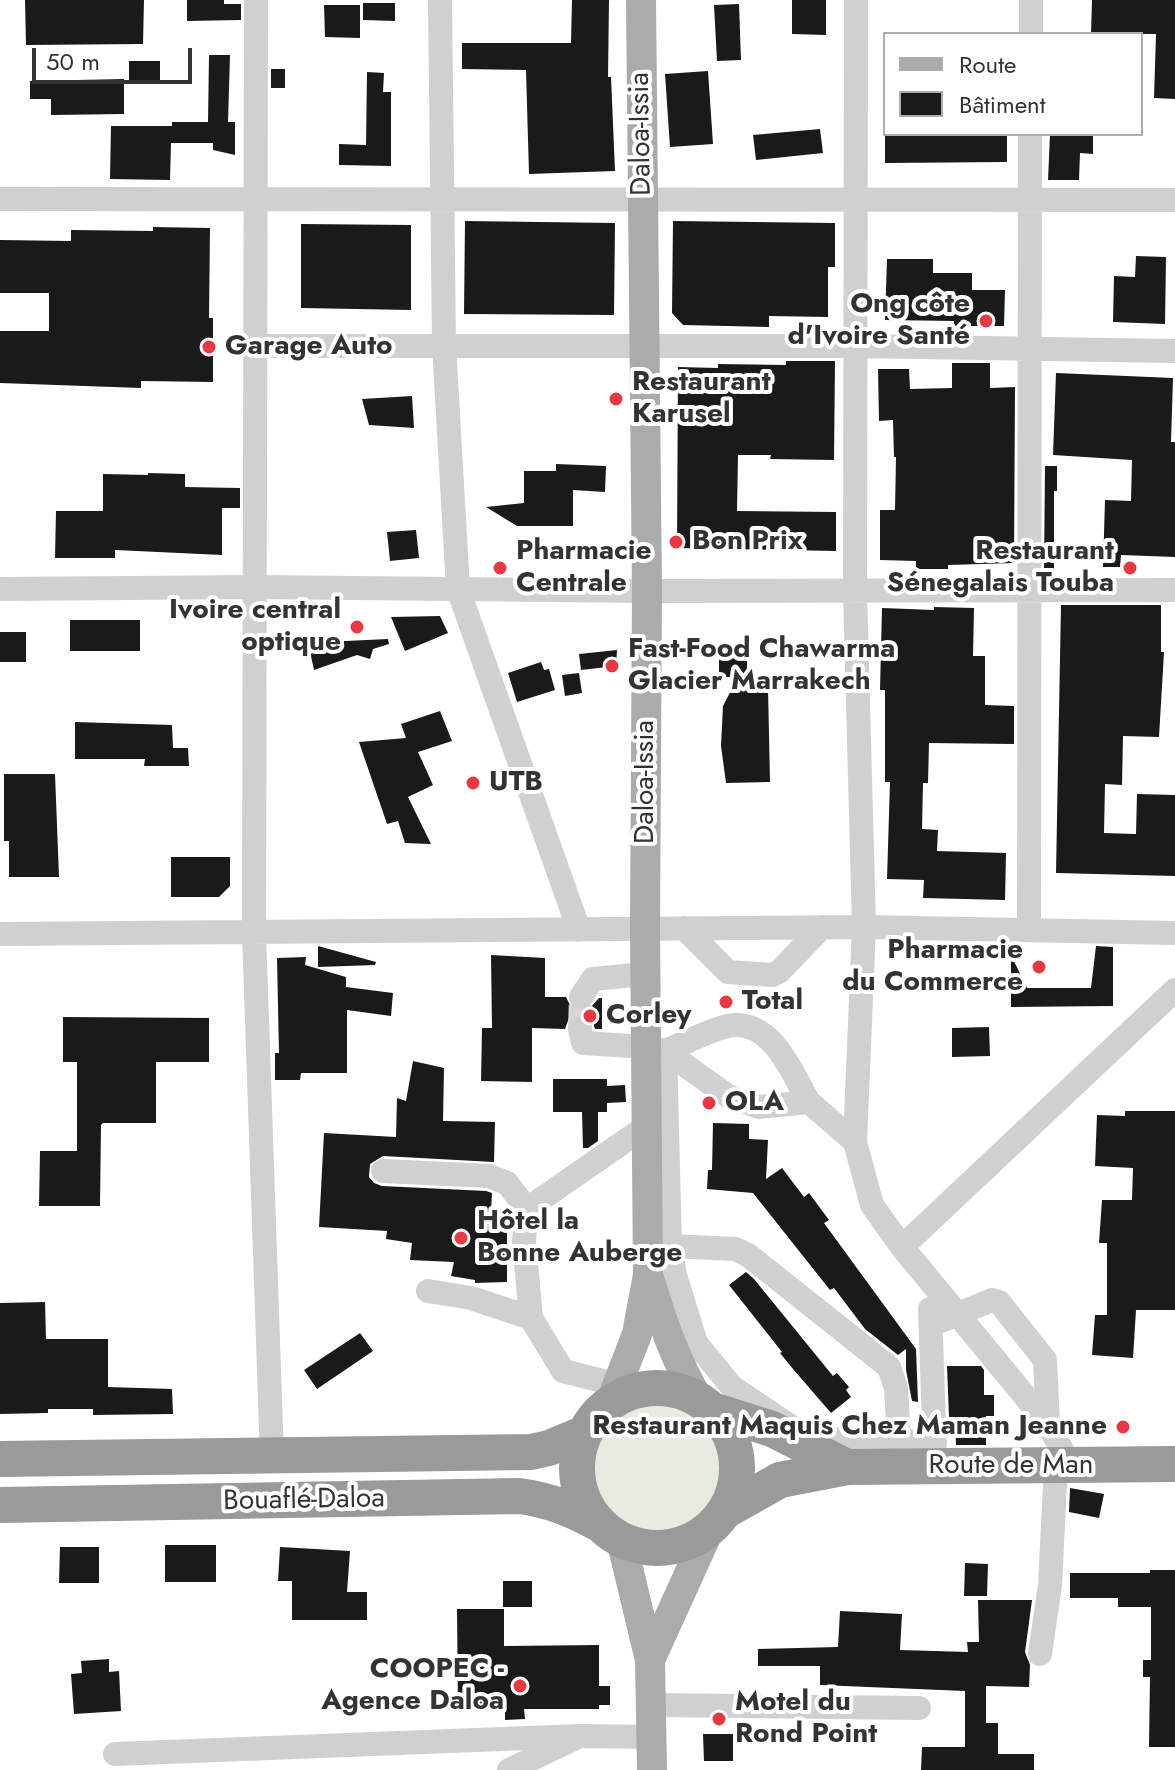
<!DOCTYPE html>
<html>
<head>
<meta charset="utf-8">
<style>
	body { margin:0 }
	#map { position:relative; width:1175px; height:1770px; overflow:hidden; background:#fff; font-family:Jost,sans-serif }
	canvas { display:block }
	.legend { position:absolute; left:883px; top:32px; width:260px; height:104px; box-sizing:border-box; background:#fff; border:2px solid #adadad; margin:0; padding:10px 14px; list-style:none; font-size:24px; color:#333 }
	.legend li { display:flex; align-items:center; gap:16px; height:40px }
	.legend b { width:40px; border:2px solid #adadad }
	.scale { position:absolute; left:32px; top:48px; width:160px; height:36px; box-sizing:border-box; border:4px solid #333; border-top:0; padding-left:10px; font-size:24px; line-height:28px; white-space:nowrap; color:#333; -webkit-text-stroke:6px #fff; paint-order:stroke }
</style>
</head>
<body>
<div id="map">
<canvas width="1175" height="1770"></canvas>
<ul class="legend">
<li><b style="height:10px;background:#ababab"></b>Route</li>
<li><b style="height:22px;background:#1a1a1a"></b>Bâtiment</li>
</ul>
<div class="scale">50 m</div>
</div>
<script>
const ctx = document.querySelector('canvas').getContext('2d');
ctx.lineJoin = 'round';
function fill(path, color) { ctx.fillStyle = color; ctx.fill(path, 'evenodd'); }
function stroke(path, color, width, dash) { ctx.strokeStyle = color; ctx.lineWidth = width; ctx.lineCap = dash ? 'butt' : 'round'; ctx.setLineDash(dash || []); ctx.stroke(path); }
function label(font, color, halo, rows, align = 'center') {
  ctx.font = font + ' Jost,sans-serif'; ctx.lineWidth = 8; ctx.setLineDash([]); ctx.textBaseline = 'middle'; ctx.strokeStyle = halo; ctx.fillStyle = color; for (const [text, x, y, turn = 0] of rows) {
    ctx.save(); ctx.translate(x, y); ctx.rotate((+turn || 0) * Math.PI / 180); ctx.textAlign = isNaN(turn) ? turn : align; if (halo) ctx.strokeText(text, 0, 0); ctx.fillText(text, 0, 0); ctx.restore();
  }
}
fill(new Path2D(`
	M593 1468a64 64 0 1 1 128 0a64 64 0 1 1-128 0Z`), '#e6ecdf');
fill(new Path2D(`
	M25,0H144L143,44L26,45Z
	M187,0H224V4H241V20L187,21Z
	M572,0H609L608,77H611L615,171L529,174L526,70L462,69V43H571Z
	M792,0H826V35L792,34Z
	M1092,0H1175V99L1154,98L1156,34H1091Z
	M363,3H395V21L363,20Z
	M739,4L741,60L717,61L714,5Z
	M324,5H360V38L325,37Z
	M209,55H230L228,122H235V155L213,150V143H171L170,180L110,179L111,126H172V122H208Z
	M129,61H160V84H129Z
	M271,69H285V88H271Z
	M708,71L713,144L670,147L665,74Z
	M367,72L384,73L383,92H391V166L339,165V144L366,145Z
	M124,79V114L51,115V99H30V81Z
	M820,129L823,153L756,160L753,135Z
	M885,134H1007V162L885,163Z
	M1050,134H1093V154L1080,153L1079,180H1048Z
	M465,221L615,223L614,315L464,314Z
	M673,221L835,223V267H828V317L769,316V327L683,325L672,313Z
	M301,224L411,225V310L301,308Z
	M153,227L210,228L209,318H213V382L141,381V388L0,383V331H49V293H0V240L71,241V230L153,231Z
	M1136,256L1166,257L1165,324L1113,322L1114,276L1135,277Z
	M887,259H933V273H972V290H1005L1004,326H954V321L885,320Z
	M786,361H835L834,460L770,459L771,455H738L737,511L836,512V551L677,548L678,367L718,368V364L786,365Z
	M952,363H990V388L1015,387L1014,563L948,565V569H916V561L880,560V510H895L896,457H894L893,420L879,421L878,369H909L910,389L952,388Z
	M1056,373L1173,378L1171,442H1175V557L1121,555L1120,567H1103L1105,500L1131,501L1132,460L1053,455Z
	M412,396L414,428L369,425L362,399Z
	M556,464L606,466L605,492L573,490V526H517L486,507L524,503V471H556Z
	M1045,466H1057V491H1054V570H1044Z
	M148,473L185,474V487L240,488V508H222V555L115,550V558H55L56,511H103V474L148,475Z
	M416,530L419,558L390,561L387,532Z
	M1061,605H1161V652H1164L1159,737L1123,736L1122,785L1105,784L1104,833L1136,834L1137,794L1175,795V876L1056,873Z
	M934,607L974,608L973,656H985V705L1014,706V744L929,743L928,783H923L922,829L938,830L937,851L1006,853L1005,900L923,898L924,880L887,879L890,782H885V690H880L882,608L934,610Z
	M440,616L448,633L405,651L391,617Z
	M70,620H140V651H70Z
	M0,632H26V662H0Z
	M388,639L389,644L373,649L370,659L357,655L314,670L309,647L324,642Z
	M617,650L616,666L581,670L579,654Z
	M719,657H747V677L768,688L770,782L726,783L721,746L723,706L738,677H719Z
	M541,662L544,670L549,669L555,690L517,702L508,673Z
	M579,673L582,693L565,696L562,675Z
	M440,711L452,741L418,752L433,785L408,797L431,844L405,843L398,821L387,824L359,742L406,738L401,724Z
	M75,722L172,725L173,748H188L189,766H144L145,759H75Z
	M4,774H55L59,877H9V841H4Z
	M171,857H230V886L219,897H171Z
	M318,946L376,962L375,965L318,967Z
	M1096,946L1113,947V1006L1011,1007V955L1027,988H1091Z
	M491,955L545,958V997H566L572,1009L581,1012L588,1010L599,998H602V1029H595L592,1020L585,1015L578,1014L569,1018L565,1029L532,1028V1082L481,1081L482,1028H492Z
	M306,957L305,965L346,977V987L393,993L391,1016L347,1010V1073H301L300,1080H275V1053H279L277,958Z
	M63,1017L209,1018V1062H156V1123H103L101,1125L100,1206H39L40,1151H77V1062H63Z
	M989,1027L990,1056L952,1057V1028Z
	M413,1061L444,1068L443,1121L495,1122L494,1162L383,1156L370,1164L369,1177L374,1183L382,1186L486,1191L492,1193L490,1229L507,1230V1282L475,1283V1280L451,1276L454,1262L410,1260L412,1243L386,1239L387,1231L319,1227L324,1133L396,1137L397,1098L406,1101Z
	M553,1079H607V1086L625,1085L626,1102L607,1103V1112H598V1141L588,1148H583L582,1112H553Z
	M1125,1111H1175V1310H1136L1133,1358L1092,1355L1095,1315H1107V1243H1099L1102,1200H1132L1133,1168L1095,1166L1097,1115L1125,1116Z
	M713,1123L749,1124V1139L768,1140L766,1179L782,1168L804,1197L809,1193L829,1220L824,1223L916,1349L918,1402L912,1401L906,1370V1349L898,1355L865,1329L834,1288L830,1290L753,1193L707,1189L708,1170H712Z
	M746,1272L754,1279L833,1376L837,1373L849,1387L846,1390L851,1397L831,1413L793,1369L780,1353L782,1352L729,1285Z
	M45,1302L46,1339H108V1387L172,1389L173,1414L93,1415V1409H48V1413L0,1414V1303Z
	M360,1333L373,1351L317,1389L304,1370Z
	M947,1366H981L984,1370V1395H994V1416H986V1445H956L955,1417H949Z
	M1070,1488L1104,1494L1099,1518L1069,1512Z
	M165,1545H216V1582H165Z
	M60,1547H99V1583H59Z
	M280,1547L350,1551L347,1592H367V1620H292V1581H278Z
	M965,1563L988,1564L987,1596H964Z
	M1150,1570H1175V1747H1149L1150,1677H1143V1660H1151V1607H1118V1598H1070V1573H1150Z
	M503,1581H532V1607H503Z
	M978,1600H1032L1025,1652L1030,1665L1029,1687L986,1686V1723H998V1754H1034V1770H921L922,1747H965V1691L820,1685V1666H758V1649L838,1647L840,1611L902,1614L900,1650L968,1652L967,1642H979Z
	M457,1609H504V1646L599,1645V1686H610V1705H599V1709H524L525,1719L505,1720V1709L458,1710Z
	M109,1659V1672L119,1671L121,1711L74,1714L71,1674L82,1673L81,1661Z
	M703,1734H733V1761H704Z`), '#1a1a1a');
stroke(new Path2D(`
	M580,1029L581,997`), '#d6d6d6', 24, [24, 12]);
stroke(new Path2D(`
	M256,0L254,933L272,1457
	M440,0L444,345L458,589L579,930
	M856,0L855,590L864,927L855,1142L872,1205L902,1247L1048,1424L1070,1465
	M1031,34V0
	M0,199L1175,200
	M257,346H855L1175,351
	M0,589L257,587L647,591L1175,590
	M684,928L728,972L773,975L780,971L822,927
	M1029,929L1030,134
	M0,934L864,927L1175,933
	M581,997L593,979L646,974
	M580,1029L583,1043L647,1047L665,1051L728,1096L759,1107L809,1102L855,1142
	M809,1102C792,1073 774,1024 735,1025C716,1026 684,1044 665,1051L670,1246L675,1275L696,1343L732,1387L796,1430L820,1439L935,1442
	M383,1171L489,1176L507,1183L527,1209
	M670,1246L735,1249L748,1255L889,1367L896,1388L899,1441
	M902,1247L1175,990
	M428,1291L471,1298L531,1318L563,1371L618,1385
	M930,1309L935,1456
	M531,1318L524,1241L527,1209L648,1125
	M931,1325L992,1300L999,1302L1045,1360L1048,1424
	M1040,1654L1050,1585L1056,1465
	M652,1705L919,1708
	M115,1754L580,1736
	M509,1770L580,1736L653,1737`), '#d0d0d0', 24);
stroke(new Path2D(`
	M650,1281C663,1324 676,1362 699,1400
	M610,1404L637,1334L648,1275L645,928L647,591L641,0
	M621,1539L650,1660L652,1770
	M650,1660L709,1530`), '#ababab', 30);
stroke(new Path2D(`
	M577 1468a80 80 0 1 1 160 0a80 80 0 1 1-160 0Z
	M712,1410L772,1429L847,1467
	M0,1459L531,1452L549,1448L585,1433
	M0,1505L519,1496C550,1500 574,1510 601,1525
	M725,1511L780,1480L847,1467L1175,1464`), '#9a9a9a', 36);
for (const [x, y, r, color] of [
	[986,321,8,"#e63946"],
	[209,347,8,"#e63946"],
	[616,399,8,"#e63946"],
	[676,542,8,"#e63946"],
	[500,568,8,"#e63946"],
	[1130,568,8,"#e63946"],
	[357,627,8,"#e63946"],
	[612,666,8,"#e63946"],
	[473,783,8,"#e63946"],
	[1039,967,8,"#e63946"],
	[726,1002,8,"#e63946"],
	[590,1016,8,"#e63946"],
	[709,1103,8,"#e63946"],
	[461,1238,8,"#e63946"],
	[1123,1427,8,"#e63946"],
	[520,1686,8,"#e63946"],
	[719,1719,8,"#e63946"]
]) { const dot = new Path2D(); dot.arc(x, y, r, 0, 2 * Math.PI); ctx.fillStyle = color; ctx.fill(dot); stroke(dot, '#fff', 3); }
label('28px', '#333', '#fff', [
	["Daloa-Issia",642,134,-91],
	["Daloa-Issia",646,782,-90],
	["Route de Man",1011,1466],
	["Bouaflé-Daloa",304,1501,-1]
]);
label('bold 28px', '#333', '#fff', [
	["Ong côte",970,305,"right"],
	["d'Ivoire Santé",970,337,"right"],
	["Garage Auto",225,347],
	["Restaurant",632,383],
	["Karusel",632,415],
	["Bon Prix",692,542],
	["Pharmacie",516,552],
	["Centrale",516,584],
	["Restaurant",1114,552,"right"],
	["Sénegalais Touba",1114,584,"right"],
	["Ivoire central",341,611,"right"],
	["optique",341,643,"right"],
	["Fast-Food Chawarma",628,650],
	["Glacier Marrakech",628,682],
	["UTB",489,783],
	["Pharmacie",1023,951,"right"],
	["du Commerce",1023,983,"right"],
	["Total",742,1002],
	["Corley",606,1016],
	["OLA",725,1103],
	["Hôtel la",477,1222],
	["Bonne Auberge",477,1254],
	["Restaurant Maquis Chez Maman Jeanne",1107,1427,"right"],
	["COOPEC -",504,1670,"right"],
	["Agence Daloa",504,1702,"right"],
	["Motel du",735,1703],
	["Rond Point",735,1735]
], 'left');
</script>
</body>
</html>
